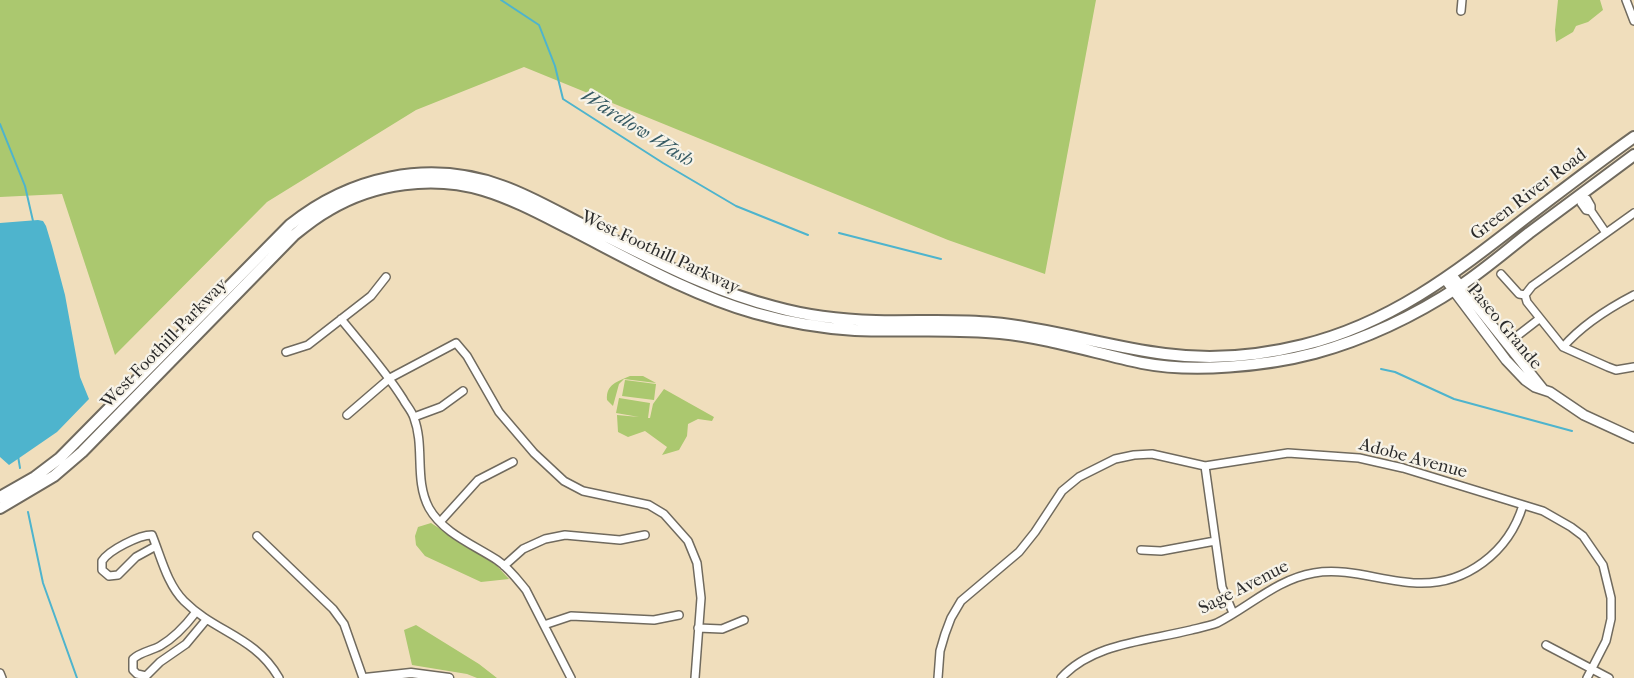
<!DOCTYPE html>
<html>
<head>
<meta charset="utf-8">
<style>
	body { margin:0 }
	canvas { display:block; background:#f0debc }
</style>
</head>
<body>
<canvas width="1634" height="678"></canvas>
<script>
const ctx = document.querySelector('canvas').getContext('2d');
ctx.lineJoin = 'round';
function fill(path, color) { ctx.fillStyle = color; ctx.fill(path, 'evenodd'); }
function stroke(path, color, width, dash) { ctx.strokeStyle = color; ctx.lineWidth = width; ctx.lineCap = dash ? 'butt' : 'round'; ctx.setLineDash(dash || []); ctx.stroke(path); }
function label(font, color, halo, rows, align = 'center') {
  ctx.font = font + ' "IM FELL French Canon",serif'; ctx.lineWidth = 4.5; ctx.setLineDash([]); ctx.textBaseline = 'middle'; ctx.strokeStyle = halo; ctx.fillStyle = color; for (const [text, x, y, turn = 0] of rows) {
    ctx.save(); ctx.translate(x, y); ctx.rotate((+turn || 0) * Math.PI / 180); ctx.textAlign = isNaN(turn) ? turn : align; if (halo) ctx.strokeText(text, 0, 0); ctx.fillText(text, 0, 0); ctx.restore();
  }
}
fill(new Path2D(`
	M0,0H1096L1045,274L948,240L524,67L416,110L267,202L115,355L62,194L0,197Z
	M1558,0H1600L1603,10L1588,22L1576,26L1573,32L1556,42L1555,30Z
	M630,376H643L656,383L624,379L619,384L613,406L607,400C606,384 617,382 630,376Z
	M625,380L656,384L654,400L622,396Z
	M664,389L714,417L712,421L698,419L688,424L687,436L679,450L662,455L667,447L645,431L628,437L618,432L617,415L639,417L616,413L619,398L650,403L648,418H650L653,404Z
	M431,523L496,565L509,579L481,582L425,556L416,545L415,536L418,527Z
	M416,625L479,664L497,678H477L467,674L412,665L404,630Z`), '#abc86f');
fill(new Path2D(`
	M38,220L43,221L46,226L52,246L65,295L80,377L89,399L57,432L9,465L0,457V223Z`), '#4eb4cd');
stroke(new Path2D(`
	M501,0L539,25L555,66L563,99L663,163L736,206L808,235
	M0,124L25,186L33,221
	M839,233L941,259
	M1381,369L1395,372L1454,399L1572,431
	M18,456L20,468
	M28,512L43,583L77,678`), '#4eb4cd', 2);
const minor = new Path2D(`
	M1626,0L1634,21
	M1461,11L1462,0
	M1581,197L1587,199L1591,206V211L1606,233
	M1581,197V203L1586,210L1591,211
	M1501,274L1519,294L1525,295
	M1525,295L1527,302L1563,347L1608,367L1616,370L1634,367
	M1525,295L1532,286L1634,213
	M341,319C362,345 385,370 403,399C406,405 412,411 414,418C425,447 414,480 429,508C443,533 474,545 497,560C509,568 517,579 526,590L571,678
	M1508,343L1539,319
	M1563,347C1582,325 1609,308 1634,295
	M286,352L308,345L371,296L386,277
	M347,415L390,378L456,343L467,356L499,412L534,453L564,481L583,491L649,505L664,514L688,541L697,563L701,598L695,678
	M414,417L441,407L463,391
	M1205,466L1222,587L1233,613
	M440,522L478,480L513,462
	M257,536L333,609L344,624L363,678
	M156,546L136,557L118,575L109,576L102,570V561C109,550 139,535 152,535C161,557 167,584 184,601C216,633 255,636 279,678
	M1141,550L1161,551L1215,541
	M504,566L523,549L545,539L565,535L620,540L645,535
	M196,612C186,625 174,638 160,646C151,651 140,652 133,659V670L137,674L146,676L160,662L186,644L206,620
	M544,625L571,616L654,620L679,615
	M698,628L722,629L744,620
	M1546,645L1609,678
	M0,673L2,678
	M938,678L940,651L945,634L951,618L961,601L1019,552L1035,532L1062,491L1079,477L1115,459L1134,455L1152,454L1205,466L1288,453L1359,458L1403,468L1543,511L1571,527L1583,536L1603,565L1611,598V619L1606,641L1587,678
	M1061,678C1093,643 1147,641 1191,630C1199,628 1209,626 1217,623C1249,607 1277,579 1314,573C1349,567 1383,582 1417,583C1466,585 1509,552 1523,505`);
const tertiary = new Path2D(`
	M365,678L411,673L449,678`);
const secondary = new Path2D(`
	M1451,274L1543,389
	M1445,279L1506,360L1525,380L1535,387L1550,392L1584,415L1634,438`);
const primary = new Path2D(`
	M0,497L35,477L60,458L290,225C350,177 428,159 502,186C531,196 559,213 587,227C649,257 708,290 775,307C807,316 842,320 876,321C915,322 954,319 993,323C1051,328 1107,347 1165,354C1210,360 1259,356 1303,345C1389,324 1454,274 1523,220C1560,192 1596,164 1634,137
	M0,508L54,476L82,452L294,235C305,226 316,217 329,210C374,183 433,175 483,190C516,200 546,217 576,232C634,262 692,295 755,313C787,322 821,328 855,330C903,332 952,328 1000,333C1049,338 1095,353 1142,363C1193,373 1266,366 1315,353C1366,339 1416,315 1460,286C1484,270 1506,251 1529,233C1564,207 1599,181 1634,155`);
stroke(minor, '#706a5e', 10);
stroke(tertiary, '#706a5e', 11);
stroke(secondary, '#706a5e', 12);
stroke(primary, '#706a5e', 14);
stroke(minor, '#fff', 7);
stroke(tertiary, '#fff', 8);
stroke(secondary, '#fff', 9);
stroke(primary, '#fff', 10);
label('18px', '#2b2b2b', '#f7f3e8', [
	["Green River Road",1529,195,-37],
	["West Foothill Parkway",660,253,25],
	["Paseo Grande",1504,327,50],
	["West Foothill Parkway",165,344,-46],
	["Adobe Avenue",1413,459,15],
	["Sage Avenue",1244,588,-27]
]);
label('italic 20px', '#375b64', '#f7f3e8', [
	["Wardlow Wash",637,129,32]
]);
</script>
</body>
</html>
